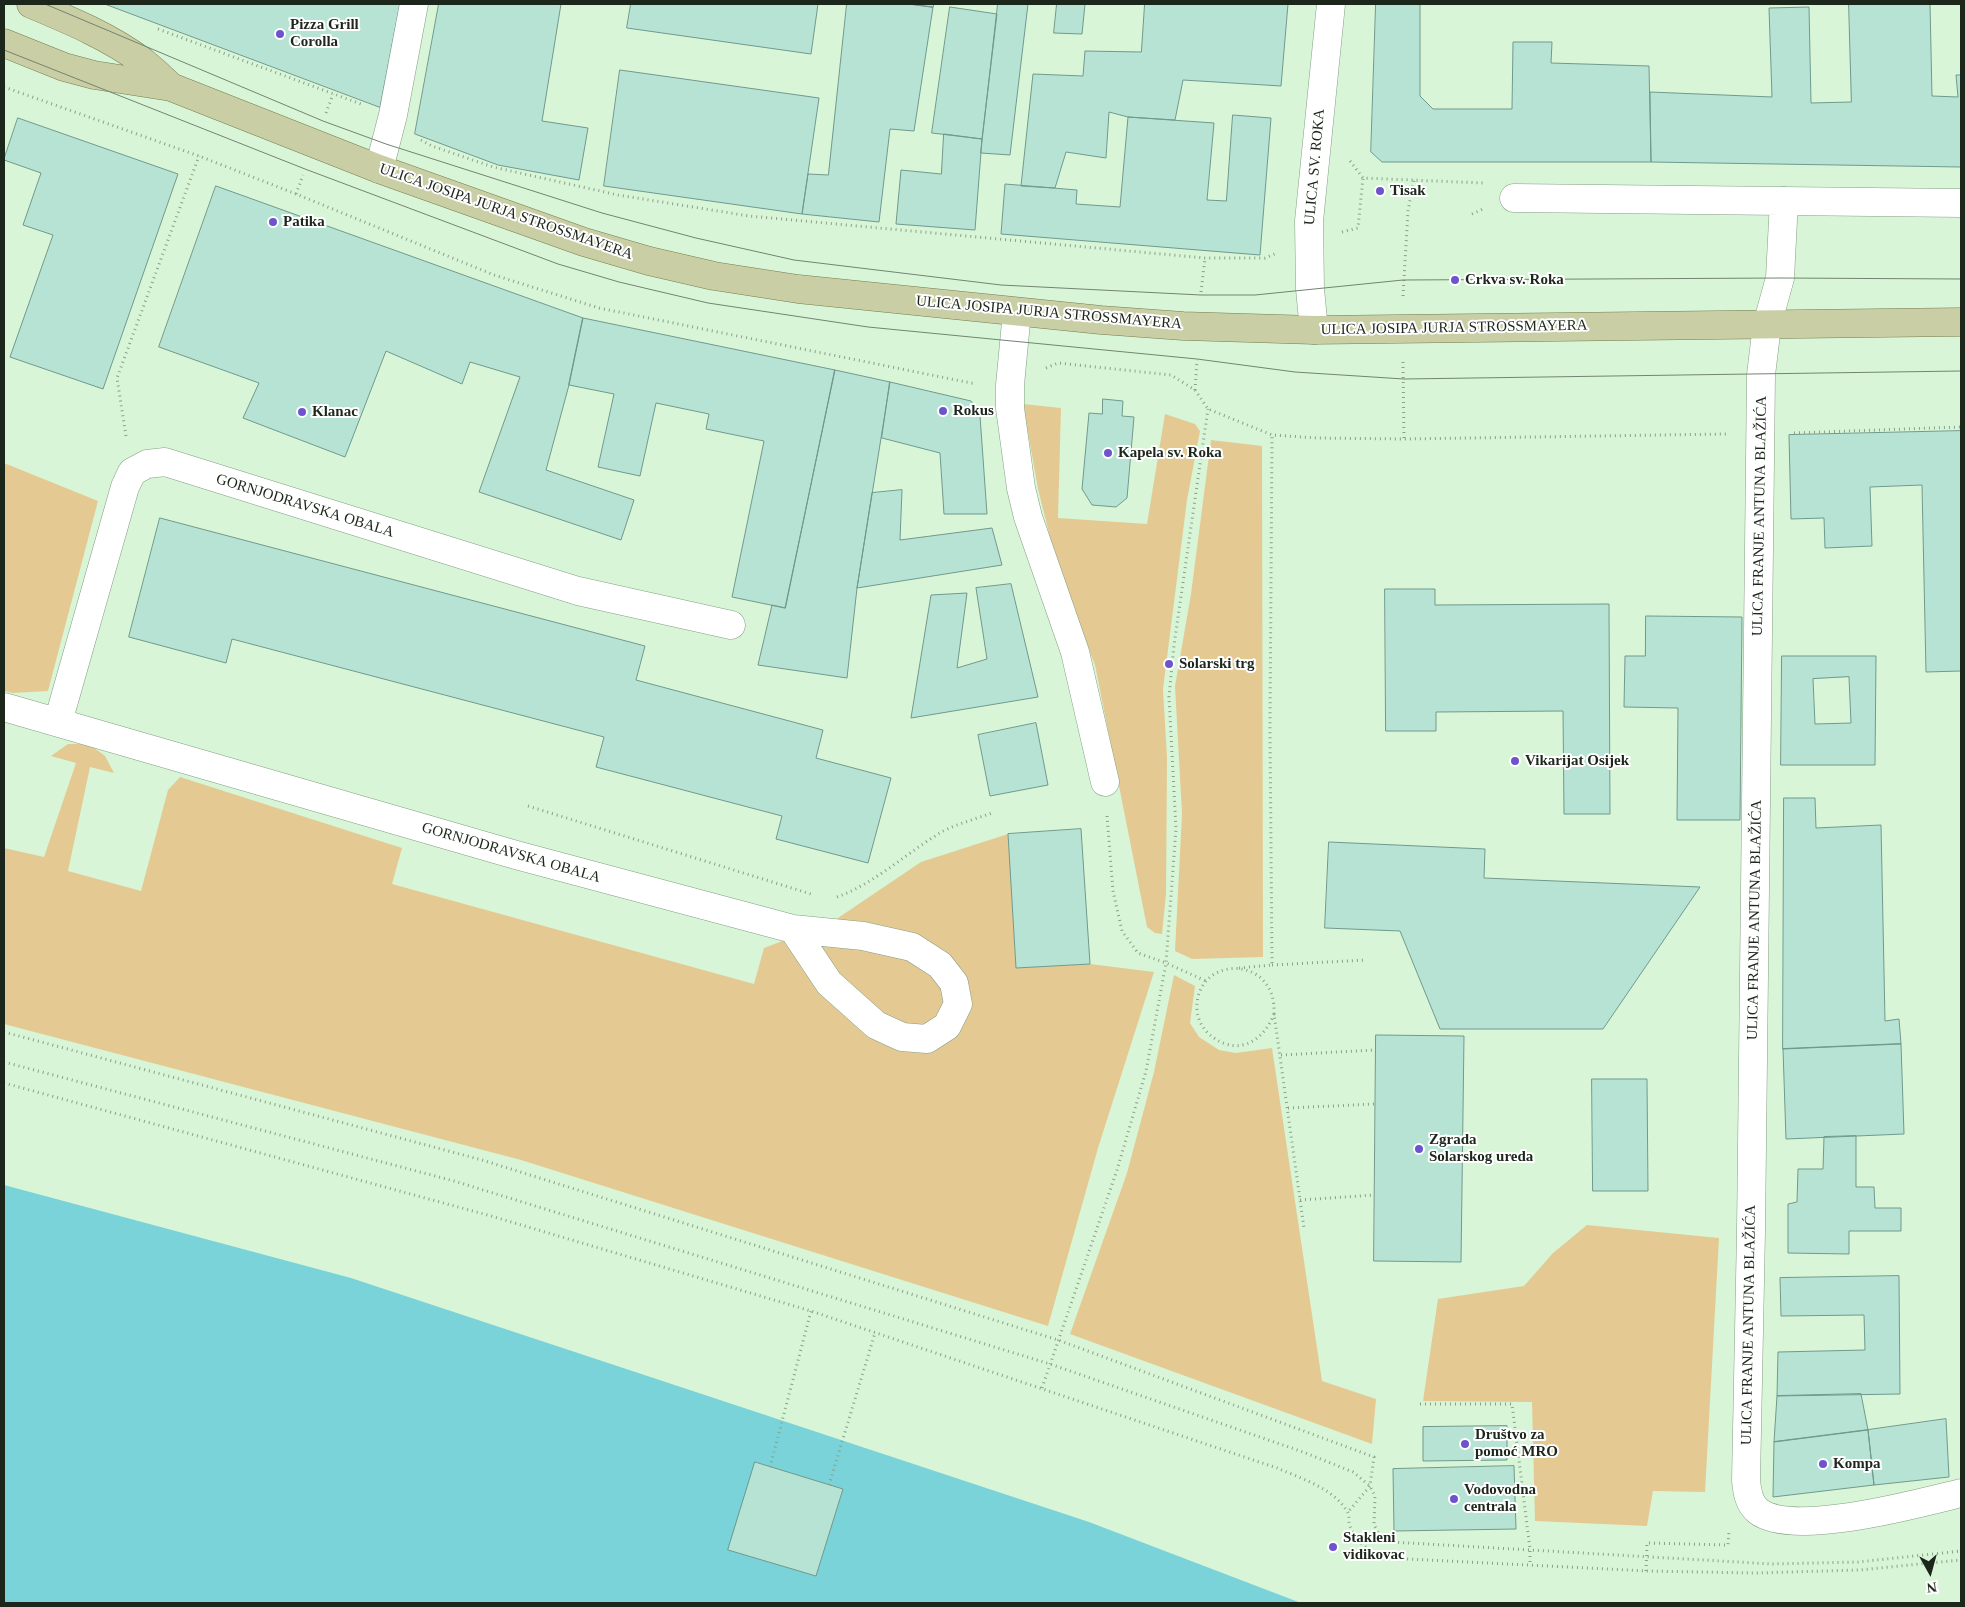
<!DOCTYPE html>
<html>
<head>
<meta charset="utf-8">
<style>
  body { margin:0 }
  #map { position:relative; width:1965px; height:1607px; overflow:hidden; background:#d8f5d7; font-family:"Times New Roman",serif }
  canvas { display:block }
  .frame { position:absolute; inset:0; border:5px solid #1c261b; pointer-events:none }
  .north { position:absolute; left:1905px; top:1547px; width:50px; height:50px; -webkit-text-stroke:4px #fff; paint-order:stroke; rotate:173deg; font-size:14px; font-weight:700; line-height:20px; text-align:center; color:#1c261b }
  .north::after { content:''; display:block; margin:auto; width:18px; height:22px; background:#1c261b; clip-path:polygon(50% 0,100% 100%,50% 72%,0 100%) }
</style>
</head>
<body>
<div id="map">
<canvas width="1965" height="1607"></canvas>
<div class="frame"></div>
<div class="north">N</div>
</div>
<script>
const ctx = document.querySelector('canvas').getContext('2d');
ctx.lineJoin = 'round';
function paint(path, color) { ctx.fillStyle = color; ctx.fill(path, 'evenodd'); }
function trace(path, color, width, dash) { ctx.strokeStyle = color; ctx.lineWidth = width; ctx.lineCap = dash ? 'butt' : 'round'; ctx.setLineDash(dash || []); ctx.stroke(path); }
function label(font, color, halo, rows, align = 'center') {
  ctx.font = font + ' "Times New Roman",serif'; ctx.lineWidth = 4; ctx.setLineDash([]); ctx.textBaseline = 'middle'; ctx.strokeStyle = halo; ctx.fillStyle = color; for (const [text, x, y, turn = 0] of rows) {
    ctx.save(); ctx.translate(x, y); ctx.rotate((+turn || 0) * Math.PI / 180); ctx.textAlign = isNaN(turn) ? turn : align; if (halo) ctx.strokeText(text, 0, 0); ctx.fillText(text, 0, 0); ctx.restore();
  }
}
paint(new Path2D(`
  M1023 404 1061 408 1058 518 1147 524 1165 414 1195 424 1200 431 1187 500 1163 689 1167 758 1166 894 1162 934 1155 933 1147 927 1095 665 1059 573 1038 489Z
  M1211 440 1262 446 1263 957 1192 959 1175 951 1182 814 1175 686 1191 594Z
  M4 463 98 501 48 691 13 693 4 691Z
  M68 744H89L105 756 114 773 90 767 68 871 141 891 168 790 180 777 402 848 392 884 754 984 764 948 832 922 921 862 1008 834 1016 968 1090 964 1154 972 1098 1148 1048 1326 521 1160 4 1024V848L44 857 76 763 51 756Z
  M1174 975 1195 986 1190 1023 1199 1037 1219 1050 1236 1053 1272 1048 1322 1381 1376 1399 1372 1444 1070 1334 1127 1173 1154 1072Z
  M1587 1225 1719 1238 1705 1492 1653 1491 1647 1526 1535 1521 1532 1402 1423 1401 1438 1299 1524 1286 1553 1253Z`), '#e4ca92');
paint(new Path2D(`
  M4 1185 351 1278 1089 1522 1301 1603H4Z`), '#7ad3d9');
const building = new Path2D(`
  M105 4H400L380 107Z
  M439 4H561L542 121 588 128 579 180 498 165 415 134Z
  M631 4H818L811 54 627 28Z
  M847 4H909L933 7 914 131 890 129 879 222 802 214 808 174 828 175Z
  M909 4H934L933 7Z
  M998 4H1028L1010 155 981 153Z
  M1057 4H1085L1082 34 1054 33Z
  M1145 4H1288L1281 86 1183 80 1175 120 1128 117 1109 112 1106 158 1066 152 1055 188 1021 186 1033 74 1083 76 1085 51 1141 52Z
  M1376 4H1420V96L1433 109H1512L1513 42H1552L1551 63 1649 66 1651 162H1382L1371 152Z
  M1849 4H1930L1932 96 1958 97 1956 75H1961V167L1651 162 1650 92 1772 97 1769 8 1809 7 1811 103 1851 102Z
  M950 7 997 14 982 139 932 133Z
  M620 70 819 98 802 214 604 186Z
  M1233 115 1271 118 1260 255 1001 234 1005 184 1077 190 1076 204 1120 207 1128 117 1214 123 1207 200 1226 201Z
  M18 118 178 174 103 389 10 357 53 235 23 225 41 173 4 160Z
  M944 134 982 139 975 230 896 224 901 170 941 174Z
  M216 186 583 318 569 385 546 470 634 500 621 540 479 492 520 377 470 362 462 384 386 351 345 457 243 418 259 383 159 347Z
  M583 318 835 370 785 608 732 597 764 441 706 429 709 414 656 403 640 476 598 467 614 394 569 385Z
  M835 370 890 382 857 588 847 678 758 665 772 605 785 608Z
  M890 382 971 401 980 416 987 514H944L940 453 882 438Z
  M1103 399 1123 401 1122 416 1134 417 1127 498 1116 507 1092 505 1082 489 1089 413 1102 414Z
  M1961 431V671L1926 672 1922 485 1870 487 1872 546 1825 548 1824 518 1791 519 1789 435Z
  M902 490 900 540 992 528 1002 565 857 588 872 493Z
  M160 518 645 646 636 680 823 730 816 758 891 778 868 863 776 839 782 816 596 767 604 737 232 639 226 663 129 637Z
  M1011 584 1038 697 911 718 931 595 967 593 957 668 987 659 976 588Z
  M1385 589H1435V605L1609 604 1610 814H1564L1563 711 1436 712V731H1386Z
  M1646 616 1742 617 1740 820H1677L1678 708 1624 707 1625 656H1645Z
  M1782 656H1876L1875 765H1781ZM1849 677 1851 723 1815 724 1813 679Z
  M1036 723 1048 785 990 796 978 735Z
  M1784 798H1815L1816 828 1881 825 1885 1021 1899 1019 1901 1044 1783 1049Z
  M1081 829 1090 964 1016 968 1008 834Z
  M1329 842 1485 849 1484 878 1700 887 1603 1029H1440L1400 931 1325 928Z
  M1376 1035 1464 1036 1461 1262 1374 1261Z
  M1901 1044 1904 1134 1786 1139 1783 1049Z
  M1592 1079H1647L1648 1191H1593Z
  M1856 1136V1187H1874L1875 1208H1901V1231H1849V1254L1788 1253V1204L1797 1202 1798 1169H1823L1824 1137Z
  M1899 1276 1900 1394 1777 1396 1778 1352 1865 1350 1864 1315 1781 1316 1780 1278Z
  M1861 1394 1868 1430 1774 1442 1777 1396Z
  M1946 1419 1949 1477 1874 1485 1868 1430Z
  M1507 1426V1460L1423 1461V1427Z
  M1868 1430 1874 1485 1773 1497 1774 1442Z
  M755 1462 843 1489 816 1576 728 1550Z
  M1514 1466 1516 1529 1394 1531 1393 1469Z`);
paint(building, '#b7e3d4');
trace(building, '#70998c', 1);
const minor = new Path2D(`
  M379 169 393 115 414 4
  M1514 198 1961 203
  M1784 201 1780 278 1767 325 1761 375 1751 1231 1746 1480C1747 1492 1749 1504 1758 1511 1793 1538 1920 1503 1961 1493
  M1017 312 1010 385V408L1021 488 1028 517 1075 652 1105 782
  M1314 330 1310 289 1309 221 1331 4
  M4 707 516 855 793 929 863 936 912 947 940 965 954 983 958 1004 947 1026 927 1039 902 1037 876 1025 829 983 793 929
  M58 722 125 487 132 472 147 464 165 462 578 591 731 625`);
const major = new Path2D(`
  M31 4C69 20 108 36 142 61 152 69 162 78 171 87
  M4 43 64 67 94 75 171 87 379 169 584 242 649 261 714 276 798 289 1101 320 1183 326 1314 330 1961 322`);
trace(minor, '#849f83', 29);
trace(major, '#757e4e', 29);
trace(new Path2D(`
  M158 29 361 104
  M4 87 199 156 296 194 494 275 599 308 976 384
  M326 113 333 94
  M421 140 432 146 493 167 618 195 749 216 1205 258H1265L1277 253
  M1350 161 1363 178 1483 183
  M296 194 303 175
  M1472 214 1483 209
  M1342 232 1358 228 1363 178
  M1201 292 1205 258
  M1403 296 1408 211 1414 180
  M1403 362 1404 439
  M1046 368 1058 363 1171 375 1195 390 1208 409 1272 435 1317 438 1404 439 1726 434
  M1195 390 1197 360
  M1794 433 1961 427
  M126 436 117 378 199 156
  M528 806 811 894
  M1107 816 1113 891 1122 931 1138 953 1166 963 1206 981
  M837 897C873 884 902 857 935 836 951 825 973 820 992 813
  M1272 965 1366 960
  M1239 968 1272 965 1270 728 1272 435
  M1274 1014C1264 1040 1240 1056 1214 1038 1205 1032 1198 1022 1197 1010 1194 955 1277 953 1274 1014L1304 1228
  M4 1032 482 1160 1058 1340 1374 1457 1370 1486 1348 1512
  M1281 1055 1376 1050
  M4 1062 454 1181 1050 1364 1303 1452 1353 1472 1370 1486 1375 1496 1374 1525 1381 1537 1392 1542 1772 1564 1858 1562 1961 1551
  M4 1083 491 1216 811 1311 1277 1468C1300 1478 1333 1488 1347 1511 1350 1515 1348 1521 1350 1526 1356 1543 1371 1552 1387 1558L1646 1571 1755 1573 1859 1570 1961 1560
  M1288 1108 1375 1104
  M1300 1200 1374 1195
  M1042 1388 1117 1170 1146 1071 1166 963 1176 829 1169 697 1174 645 1208 409
  M1420 1404H1512L1530 1549V1566
  M770 1467 811 1311
  M829 1485 875 1333
  M1646 1571 1647 1543 1728 1545 1729 1531`), '#8aa089', 3, [1, 4]);
trace(minor, '#fff', 28);
trace(major, '#c9cea5', 28);
trace(new Path2D(`
  M45 4 323 121 386 144 602 213 696 238 794 260 1001 285 1201 295H1255L1403 280 1780 278 1961 279
  M4 50 305 169 558 264 619 282 708 303 868 327 1197 359 1295 372 1404 379 1961 371`), '#728471', 1);
for (const [x, y, r, color] of [
  [280,34,5,"#6d53cd"],
  [1380,191,5,"#6d53cd"],
  [273,222,5,"#6d53cd"],
  [1455,280,5,"#6d53cd"],
  [943,411,5,"#6d53cd"],
  [302,412,5,"#6d53cd"],
  [1108,453,5,"#6d53cd"],
  [1169,664,5,"#6d53cd"],
  [1515,761,5,"#6d53cd"],
  [1419,1149,5,"#6d53cd"],
  [1465,1444,5,"#6d53cd"],
  [1823,1464,5,"#6d53cd"],
  [1454,1499,5,"#6d53cd"],
  [1333,1547,5,"#6d53cd"]
]) { const dot = new Path2D(); dot.arc(x, y, r, 0, 2 * Math.PI); ctx.fillStyle = color; ctx.fill(dot); trace(dot, '#fff', 2); }
label('bold 15px', '#1c261b', '#fff', [
  ["Pizza Grill",290,25],
  ["Corolla",290,42],
  ["Tisak",1390,191],
  ["Patika",283,222],
  ["Crkva sv. Roka",1465,280],
  ["Rokus",953,411],
  ["Klanac",312,412],
  ["Kapela sv. Roka",1118,453],
  ["Solarski trg",1179,664],
  ["Vikarijat Osijek",1525,761],
  ["Zgrada",1429,1140],
  ["Solarskog ureda",1429,1157],
  ["Društvo za",1475,1435],
  ["pomoć MRO",1475,1452],
  ["Kompa",1833,1464],
  ["Vodovodna",1464,1490],
  ["centrala",1464,1507],
  ["Stakleni",1343,1538],
  ["vidikovac",1343,1555]
], 'left');
label('15px', '#1c261b', '#fff', [
  ["ULICA SV. ROKA",1315,167,-85],
  ["ULICA JOSIPA JURJA STROSSMAYERA",506,212,19],
  ["ULICA JOSIPA JURJA STROSSMAYERA",1049,313,5],
  ["ULICA JOSIPA JURJA STROSSMAYERA",1454,328,-1],
  ["GORNJODRAVSKA OBALA",305,506,17],
  ["ULICA FRANJE ANTUNA BLAŽIĆA",1760,516,-89],
  ["GORNJODRAVSKA OBALA",511,853,16],
  ["ULICA FRANJE ANTUNA BLAŽIĆA",1755,920,-89],
  ["ULICA FRANJE ANTUNA BLAŽIĆA",1749,1325,-89]
]);
</script>
</body>
</html>
